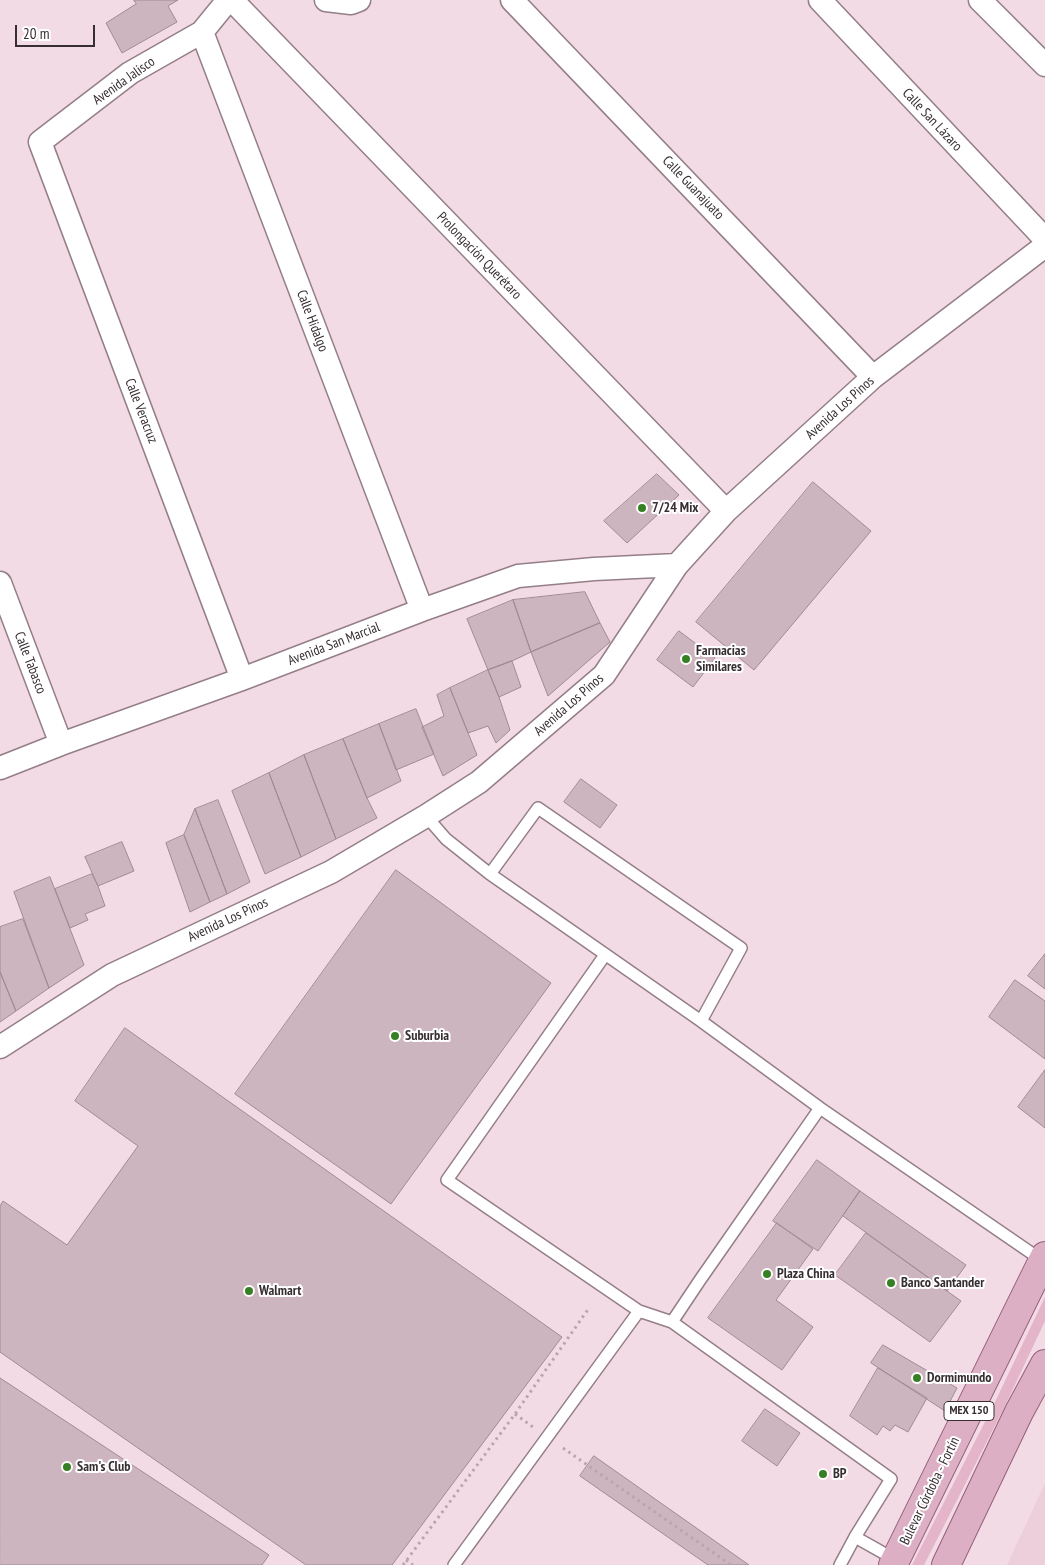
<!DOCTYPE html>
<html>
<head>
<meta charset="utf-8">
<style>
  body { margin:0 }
  #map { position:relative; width:1045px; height:1565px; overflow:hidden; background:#f3dbe5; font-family:"PT Sans Narrow",sans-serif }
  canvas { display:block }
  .scale { position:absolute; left:15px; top:25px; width:80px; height:22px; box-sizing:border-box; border:2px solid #372e32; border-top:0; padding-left:6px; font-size:15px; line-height:18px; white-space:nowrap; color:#372e32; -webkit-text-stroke:4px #fff; paint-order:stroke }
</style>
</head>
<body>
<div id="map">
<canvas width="1045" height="1565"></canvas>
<div class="scale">20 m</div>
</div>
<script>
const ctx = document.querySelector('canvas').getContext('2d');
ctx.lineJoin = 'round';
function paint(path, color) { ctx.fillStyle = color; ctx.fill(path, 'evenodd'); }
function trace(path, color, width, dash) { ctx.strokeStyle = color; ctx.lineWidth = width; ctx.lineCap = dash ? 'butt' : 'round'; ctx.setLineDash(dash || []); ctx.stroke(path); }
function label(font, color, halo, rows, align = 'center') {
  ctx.font = font + ' "PT Sans Narrow",sans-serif'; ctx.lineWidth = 4; ctx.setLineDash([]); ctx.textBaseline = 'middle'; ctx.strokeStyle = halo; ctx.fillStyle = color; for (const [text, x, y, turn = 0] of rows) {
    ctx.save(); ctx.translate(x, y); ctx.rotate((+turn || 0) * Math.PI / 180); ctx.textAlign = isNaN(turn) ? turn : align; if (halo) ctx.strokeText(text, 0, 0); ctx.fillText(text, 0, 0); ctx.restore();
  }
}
paint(new Path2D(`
  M1045 1483V1565H1007Z`), '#edcedb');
paint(new Path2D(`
  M1045 1297V1321L1004 1408 924 1565H912L994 1404Z`), '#e4b4c9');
const building = new Path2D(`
  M134 0H178L168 6 177 22 122 53 106 23 136 4Z
  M657 474 679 495 627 543 604 521Z
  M813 482 871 531 754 670 696 622Z
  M585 592 600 623 531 652 513 600Z
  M513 600 531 652 512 661 488 670 467 619Z
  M600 623 610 642 548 696 531 652Z
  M679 631 715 658 693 687 657 660Z
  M512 661 521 687 499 697 488 670Z
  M488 670 499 697 510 730 496 743 488 726 468 733 450 688Z
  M450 688 477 755 443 776 422 727 444 716 437 695Z
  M416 709 434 754 396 770 379 724Z
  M379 724 401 781 367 798 343 739Z
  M343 739 367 798 377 818 336 839 304 755Z
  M304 755 336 839 301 857 269 773Z
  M269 773 301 857 265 874 232 791Z
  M581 779 617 805 600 828 564 802Z
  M218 800 250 882 227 894 195 809Z
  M195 809 227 894 210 902 184 835Z
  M184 835 210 902 190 912 166 843Z
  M122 842 134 871 98 886 85 857Z
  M396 870 551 983 391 1204 235 1094Z
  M92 874 98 886 105 906 85 914 88 920 70 928 55 889Z
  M50 877 84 965 49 988 14 892Z
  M23 919 49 988 16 1011 0 972V927Z
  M1045 954V989L1028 976Z
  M0 972 16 1011 0 1022Z
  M1015 980 1045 1001V1059L989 1017Z
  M125 1028 562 1337 392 1565H306L0 1352V1206L3 1201 67 1245 138 1146 75 1101Z
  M1045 1070V1128L1018 1107Z
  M817 1160 860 1191 818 1251 773 1221Z
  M860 1191 966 1265 947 1291 843 1216Z
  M777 1223 813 1249 776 1300 813 1327 782 1370 708 1318Z
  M866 1233 961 1301 930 1342 835 1275Z
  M883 1345 957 1388 945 1411 871 1363Z
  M878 1368 927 1398 908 1432 895 1425 890 1431 883 1426 877 1435 850 1416Z
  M0 1378 269 1555 262 1565H0Z
  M765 1409 800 1433 777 1466 742 1441Z
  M594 1456 749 1565H708L580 1476Z`);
paint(building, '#cdb5bf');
trace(building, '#a08a93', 1);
const service = new Path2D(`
  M426 816 446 839 490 874 701 1021 820 1108 1043 1261
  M490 874 538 808 741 948 701 1021
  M605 955 447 1180 639 1311 672 1322 891 1479 855 1537 840 1565
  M672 1322 700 1280 820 1108
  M855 1537 896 1560
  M454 1565 639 1311`);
const minor = new Path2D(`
  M228 0 202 32 130 73 40 142 242 679
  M232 0 726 511
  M326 0 351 3 359 0
  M512 0 873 377
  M820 0 1045 239
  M980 0 1045 65
  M202 32 422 610
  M0 583 61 744
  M0 768 61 744 242 679 422 610 518 576 594 569 677 565
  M0 1047 112 975 331 872 426 816 479 782 604 675 677 565 726 511 873 377 1045 246`);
const primary = new Path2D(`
  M893 1565 1045 1256
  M946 1565 1019 1412 1045 1364`);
trace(service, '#947e88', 14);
trace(minor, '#947e88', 25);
trace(primary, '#945f79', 30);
trace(new Path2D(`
  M515 1414 533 1427
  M563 1448 731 1565
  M406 1560 413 1565
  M403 1565 515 1414 589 1308`), '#b8a5ad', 3, [2.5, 4]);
trace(service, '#fff', 11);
trace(minor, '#fff', 22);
trace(primary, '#ddafc5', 28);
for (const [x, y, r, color] of [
  [642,508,5,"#377f25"],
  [686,659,5,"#377f25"],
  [395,1036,5,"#377f25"],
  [767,1274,5,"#377f25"],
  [891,1283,5,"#377f25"],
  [249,1291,5,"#377f25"],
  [917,1378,5,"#377f25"],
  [67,1467,5,"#377f25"],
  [823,1474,5,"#377f25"]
]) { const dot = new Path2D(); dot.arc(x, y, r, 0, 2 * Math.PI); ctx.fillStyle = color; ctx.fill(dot); trace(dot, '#fff', 2); }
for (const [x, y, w] of [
  [969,1411,50]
]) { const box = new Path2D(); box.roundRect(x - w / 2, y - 9.5, w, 19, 4); ctx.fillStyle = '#fff'; ctx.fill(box); trace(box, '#372e32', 1); }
label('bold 12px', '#372e32', null, [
  ["MEX 150",969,1411]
]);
label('14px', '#372e32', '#fff', [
  ["Avenida Jalisco",124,81,-35],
  ["Calle San Lázaro",932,120,47],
  ["Calle Guanajuato",693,188,46],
  ["Prolongación Querétaro",479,256,46],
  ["Calle Hidalgo",312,321,69],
  ["Avenida Los Pinos",840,408,-42],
  ["Calle Veracruz",141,411,69],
  ["Avenida San Marcial",334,644,-21],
  ["Calle Tabasco",30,663,69],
  ["Avenida Los Pinos",569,705,-41],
  ["Avenida Los Pinos",228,920,-25],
  ["Bulevar Córdoba - Fortín",930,1491,-64]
]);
label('bold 14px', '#372e32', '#fff', [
  ["7/24 Mix",652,508],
  ["Farmacias",696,651],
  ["Similares",696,667],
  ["Suburbia",405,1036],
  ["Plaza China",777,1274],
  ["Banco Santander",901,1283],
  ["Walmart",259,1291],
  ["Dormimundo",927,1378],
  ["Sam's Club",77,1467],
  ["BP",833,1474]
], 'left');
</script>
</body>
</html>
